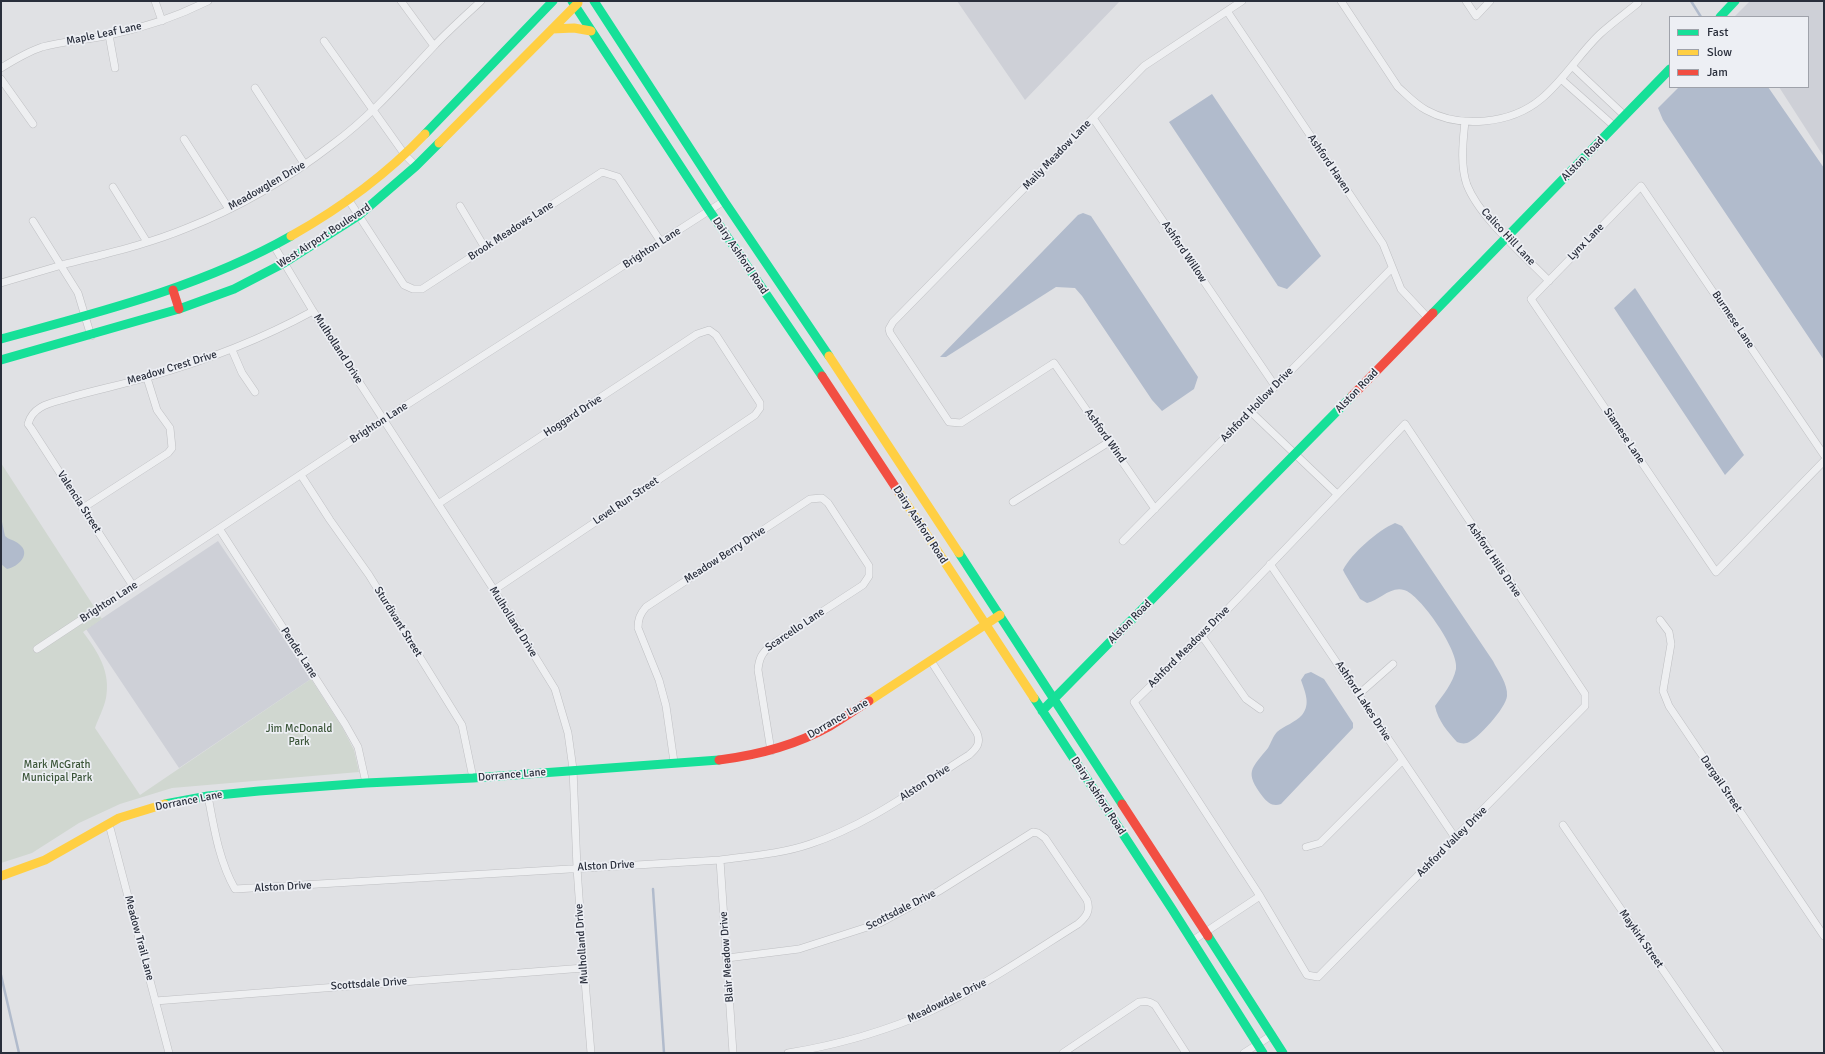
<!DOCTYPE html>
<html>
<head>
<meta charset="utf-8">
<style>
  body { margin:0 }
  #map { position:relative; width:1825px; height:1054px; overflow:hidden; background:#e0e1e4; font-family:Signika,sans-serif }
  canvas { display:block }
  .frame { position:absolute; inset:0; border:2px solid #292e3b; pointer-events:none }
  .legend { position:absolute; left:1669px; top:16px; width:140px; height:72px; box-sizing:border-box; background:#edeff4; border:1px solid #9fa2aa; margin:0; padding:5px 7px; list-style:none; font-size:12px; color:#292e3b }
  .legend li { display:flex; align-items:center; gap:8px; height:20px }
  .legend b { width:20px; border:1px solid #9fa2aa }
</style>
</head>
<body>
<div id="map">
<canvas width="1825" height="1054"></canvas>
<div class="frame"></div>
<ul class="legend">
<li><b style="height:5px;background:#16e098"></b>Fast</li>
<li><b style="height:5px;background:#ffcf43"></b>Slow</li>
<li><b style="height:5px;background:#f24e42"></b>Jam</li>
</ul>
</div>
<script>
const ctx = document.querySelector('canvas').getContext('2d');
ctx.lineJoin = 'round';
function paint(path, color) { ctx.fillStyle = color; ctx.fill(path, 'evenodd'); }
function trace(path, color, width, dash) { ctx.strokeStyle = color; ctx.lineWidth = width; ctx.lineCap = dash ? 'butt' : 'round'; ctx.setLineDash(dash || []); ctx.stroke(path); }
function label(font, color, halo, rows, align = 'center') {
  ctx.font = font + ' Signika,sans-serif'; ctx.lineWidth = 3.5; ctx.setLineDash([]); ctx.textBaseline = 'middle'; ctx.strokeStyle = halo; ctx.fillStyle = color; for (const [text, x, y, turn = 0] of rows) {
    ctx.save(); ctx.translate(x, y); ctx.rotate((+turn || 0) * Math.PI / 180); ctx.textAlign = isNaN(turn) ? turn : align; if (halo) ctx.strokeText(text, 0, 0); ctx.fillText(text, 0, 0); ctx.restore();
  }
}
paint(new Path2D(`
  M957 1H1120L1025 100Z
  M1750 1H1824V157L1779 87H1808V17H1734Z
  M218 541 311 679 179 768 86 629Z`), '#ced0d7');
paint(new Path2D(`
  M1 463 102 619 83 632C98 652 111 672 106 698 104 708 98 719 95 728L140 795 311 679 342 727 354 750 359 772 172 788 120 804 79 823 32 853 1 863Z`), '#d0d7d0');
paint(new Path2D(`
  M1679 87H1768L1824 168V360L1663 120 1658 108Z
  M1212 94 1321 256 1287 289 1278 286 1169 122Z
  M1083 213 1091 216 1198 377 1194 389 1162 411 1152 400 1082 296 1075 288 1056 287 946 357H940L1078 215Z
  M1635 288 1744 455 1725 475 1614 308Z
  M1 517 5 536C9 540 15 540 19 544 32 554 18 567 7 569L1 564Z
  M1395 523 1402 526 1493 661C1498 671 1508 684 1507 696 1506 708 1478 739 1467 743 1463 744 1460 743 1457 742 1448 732 1438 721 1435 706 1443 695 1453 683 1456 669 1460 652 1420 594 1404 590 1390 586 1379 601 1367 603L1360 599 1345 574 1343 570C1352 553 1377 531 1395 523Z
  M1311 672 1324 679 1353 723V728L1281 804C1273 807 1268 803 1263 797 1244 772 1251 769 1268 748 1271 743 1273 736 1277 732 1284 726 1296 722 1302 715 1311 704 1305 692 1301 680L1305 674Z`), '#b1bbcc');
trace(new Path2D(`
  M1691 1 1701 17
  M653 889 664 1053
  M1 975 19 1053`), '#b1bbcc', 2.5);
const street = new Path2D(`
  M155 1 162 21
  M401 1 434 46
  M1341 1 1398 87C1407 95 1415 104 1426 110 1460 129 1511 124 1541 99 1564 80 1579 54 1600 34 1612 23 1626 13 1638 3
  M1466 1 1476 16 1490 1
  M1227 11 1383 244 1401 289 1428 318
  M109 35 115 68
  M324 41 405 155 416 166
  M1572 66 1625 116
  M1 68C14 60 27 52 42 47 64 41 87 40 109 35 143 28 176 17 208 1
  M1 79 33 124
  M1561 79 1614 126
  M255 88 305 165
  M1093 118 1275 386
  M1465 121C1463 141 1460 165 1467 185 1480 218 1524 255 1549 281
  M184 139 229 209
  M113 187 147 242
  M348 199 404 285 413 289H422L602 172 618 177 661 242
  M460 206 485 248
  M33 221 78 293 91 336
  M274 246 313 311 494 590 555 689 568 733 573 769 577 868 584 968 591 1053
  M1 283C21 277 41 271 62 265 104 254 146 245 187 228 238 208 289 178 333 144 371 116 401 81 433 47 448 31 465 16 481 1
  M232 350 242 373 255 392
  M1251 412 1337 494
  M1405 424 1585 694V706L1318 977 1307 975 1260 896 1134 702 1202 636Z
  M1824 455 1641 186 1531 299 1716 572 1824 461
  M301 475 330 520 369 575 462 725 473 778
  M1013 502 1109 442
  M438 504 697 334 709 330 716 335 760 403V408L755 415 494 590
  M83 508 168 453 172 448 170 428 157 410 147 378
  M1155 509 1054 363 961 423 949 422 890 333 889 329 893 322 1144 66 1242 1
  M220 530 345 724 358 747 366 783
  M1123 541 1392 268
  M1270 564 1456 839
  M133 586 31 428 28 424C33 405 52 403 68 398 95 390 121 385 148 377 205 361 260 340 313 311
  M1660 620 1669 632 1671 644 1663 691 1669 706 1824 936
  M1202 636 1246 699 1260 709
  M37 649 383 420 724 201
  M1359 694 1393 664
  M674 762 666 706 659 680 638 628C638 619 640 614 646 607L810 499 822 498 828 503 869 566V576L863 585 771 645C762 653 759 658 758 670L771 751
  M208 796C214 828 219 861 235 889L720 860C749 856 781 854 810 844 868 825 918 787 969 755 977 748 981 743 977 733L931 661
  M109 824 169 1053
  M1563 825 1720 1053
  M1306 847 1320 843 1402 761
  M720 860 733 1053
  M1192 941 1260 896
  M727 958 799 949 880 923 939 891 1033 832 1038 833 1045 838 1087 900C1091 911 1086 917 1078 924 1030 954 982 987 931 1011 886 1031 837 1045 788 1053
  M155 1001 584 968
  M1063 1053 1139 1002C1146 1001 1149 1001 1155 1005L1186 1053
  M1244 1053 1272 1035`);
trace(street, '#bebfc2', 8);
trace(street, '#eeeff1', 7);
trace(new Path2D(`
  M572 1 709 210 822 376
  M594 1 724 201 829 356
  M1720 17 1735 1
  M425 134 553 1
  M1433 313 1670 69
  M1 339C100 312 201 287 291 236
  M1 360 179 309 234 289 284 263 358 216 416 166 439 143
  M959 553 1122 804
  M1034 698 1172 909 1263 1053
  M1042 711 1352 396
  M165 804 208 796 259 791 366 783 473 778 719 760
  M1208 936 1283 1053`), '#16e098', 9);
trace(new Path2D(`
  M552 29 574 28 591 31
  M439 143 578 3
  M291 236C339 209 387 174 425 134
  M829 356 959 553
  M898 491 1034 698
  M869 701 1000 615
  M1 876 45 860 119 818 165 804`), '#ffcf43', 9);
trace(new Path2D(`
  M173 290 179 309
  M822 376 898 491
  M1352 396 1433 313
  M719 760C759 755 796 745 830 726 844 718 856 709 869 701
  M1122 804 1208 936`), '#f24e42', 9);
label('11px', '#292e3b', '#edeff4', [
  ["Maple Leaf Lane",104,34,-12],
  ["Maily Meadow Lane",1057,155,-46],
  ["Alston Road",1583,159,-46],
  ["Ashford Haven",1329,164,56],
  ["Meadowglen Drive",267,186,-30],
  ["Brook Meadows Lane",511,231,-33],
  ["West Airport Boulevard",324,236,-33],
  ["Calico Hill Lane",1508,237,47],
  ["Lynx Lane",1586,242,-46],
  ["Brighton Lane",652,248,-33],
  ["Ashford Willow",1184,252,56],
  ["Dairy Ashford Road",740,256,56],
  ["Burmese Lane",1733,320,56],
  ["Mulholland Drive",338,349,57],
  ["Meadow Crest Drive",172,368,-17],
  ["Alston Road",1357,391,-46],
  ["Ashford Hollow Drive",1257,405,-46],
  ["Hoggard Drive",573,416,-33],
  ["Brighton Lane",379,423,-33],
  ["Ashford Wind",1105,436,55],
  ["Siamese Lane",1624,436,56],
  ["Level Run Street",626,501,-34],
  ["Valencia Street",79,502,57],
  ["Dairy Ashford Road",920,525,57],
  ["Meadow Berry Drive",725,555,-33],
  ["Ashford Hills Drive",1494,560,56],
  ["Brighton Lane",109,602,-33],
  ["Sturdivant Street",398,622,58],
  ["Mulholland Drive",513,622,58],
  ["Alston Road",1130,622,-45],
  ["Scarcello Lane",795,630,-34],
  ["Ashford Meadows Drive",1189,647,-45],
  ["Pender Lane",299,653,57],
  ["Ashford Lakes Drive",1363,701,57],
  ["Dorrance Lane",838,719,-30],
  ["Dorrance Lane",512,775,-5],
  ["Alston Drive",925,783,-33],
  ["Dargail Street",1721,784,56],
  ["Dairy Ashford Road",1098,796,57],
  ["Dorrance Lane",189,801,-11],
  ["Ashford Valley Drive",1452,842,-45],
  ["Alston Drive",606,866,-3],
  ["Alston Drive",283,887,-3],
  ["Scottsdale Drive",901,910,-27],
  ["Meadow Trail Lane",139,938,75],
  ["Maykirk Street",1641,939,55],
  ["Mulholland Drive",582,944,-94],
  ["Blair Meadow Drive",727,957,-94],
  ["Scottsdale Drive",369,984,-4],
  ["Meadowdale Drive",947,1001,-26]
]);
label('11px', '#3b5538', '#edeff4', [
  ["Jim McDonald",299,729],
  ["Park",299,742],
  ["Mark McGrath",57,765],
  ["Municipal Park",57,778]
]);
</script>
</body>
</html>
